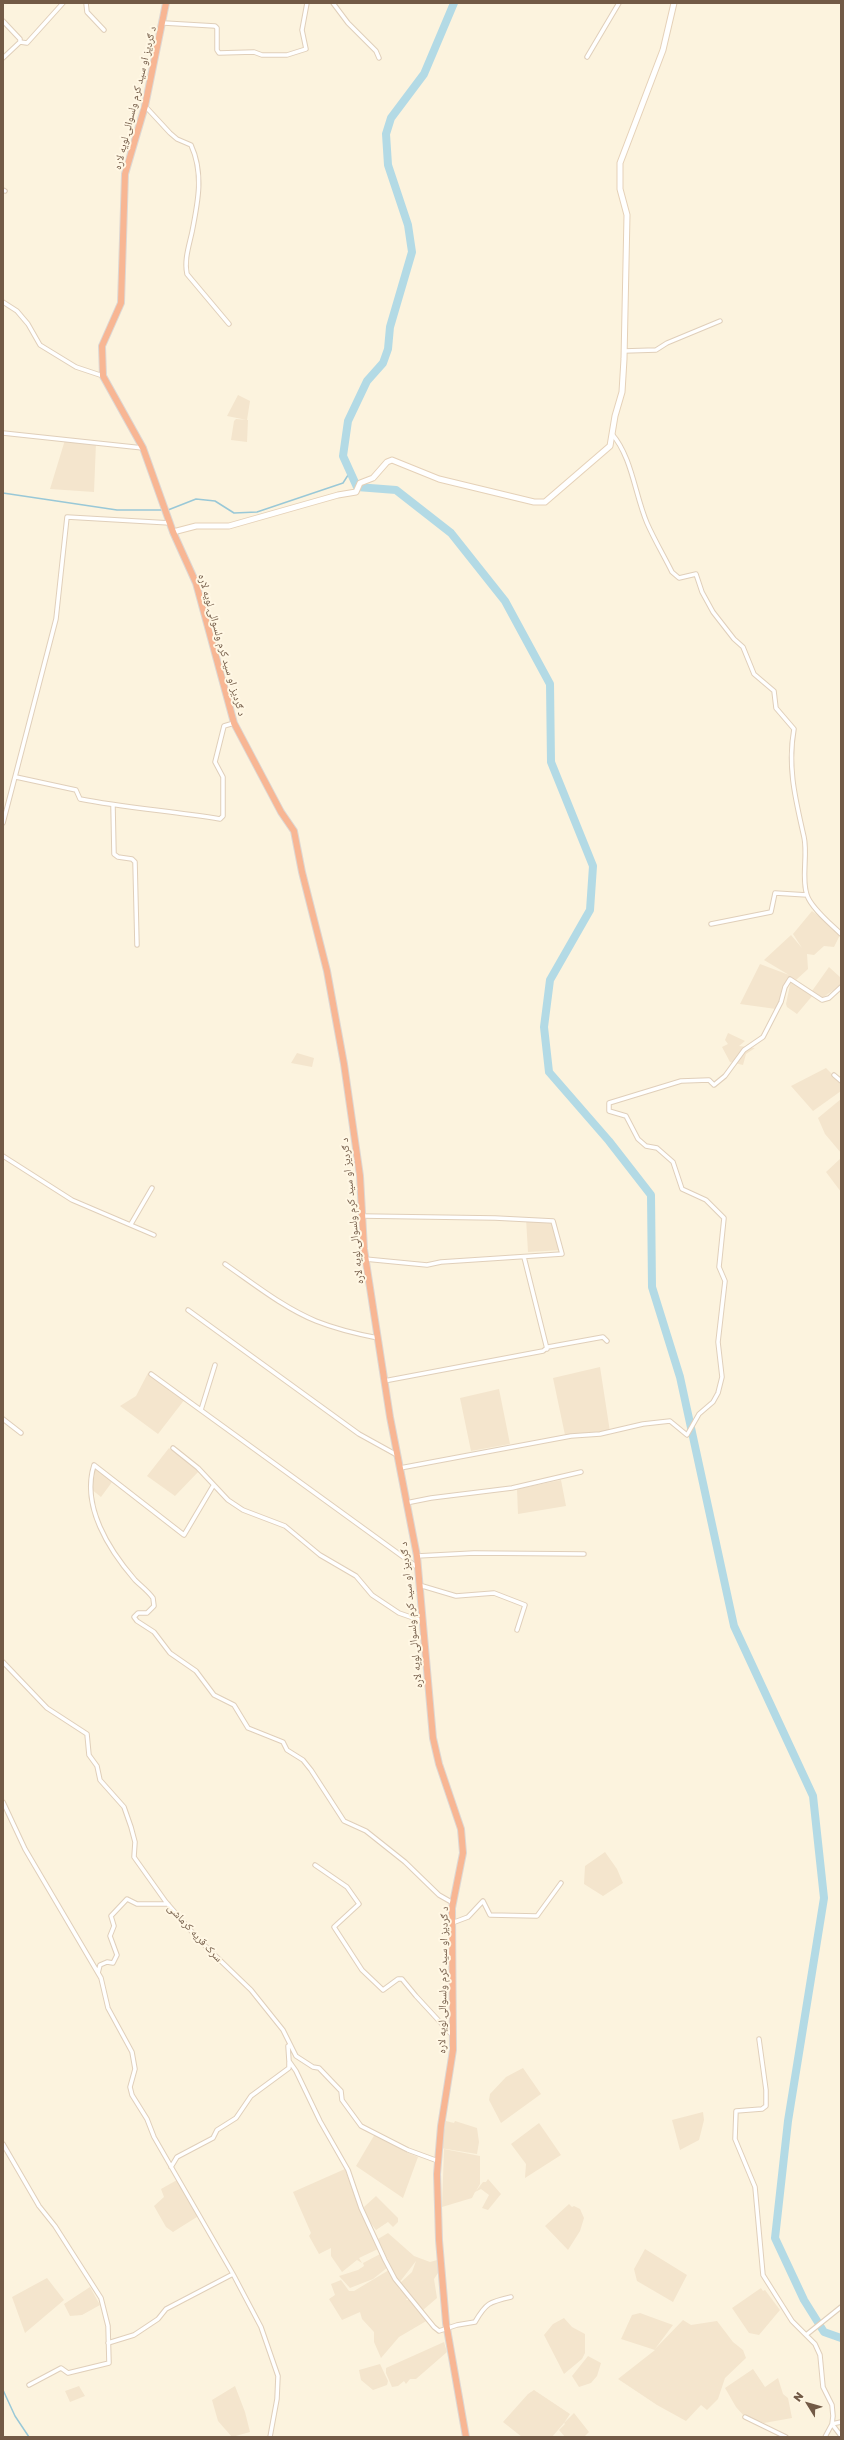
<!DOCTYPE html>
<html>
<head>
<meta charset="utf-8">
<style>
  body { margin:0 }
  #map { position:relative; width:844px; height:2440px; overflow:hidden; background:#fcf3de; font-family:"Golos Text",sans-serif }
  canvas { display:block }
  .frame { position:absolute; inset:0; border:4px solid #725a46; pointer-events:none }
  .north { position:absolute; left:788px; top:2384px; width:40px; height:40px; -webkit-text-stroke:3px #fff7e4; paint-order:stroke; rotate:307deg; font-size:11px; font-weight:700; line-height:16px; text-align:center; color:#725a46 }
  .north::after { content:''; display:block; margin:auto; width:14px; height:18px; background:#725a46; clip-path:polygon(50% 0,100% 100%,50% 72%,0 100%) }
</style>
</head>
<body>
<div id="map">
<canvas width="844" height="2440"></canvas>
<div class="frame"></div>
<div class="north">N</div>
</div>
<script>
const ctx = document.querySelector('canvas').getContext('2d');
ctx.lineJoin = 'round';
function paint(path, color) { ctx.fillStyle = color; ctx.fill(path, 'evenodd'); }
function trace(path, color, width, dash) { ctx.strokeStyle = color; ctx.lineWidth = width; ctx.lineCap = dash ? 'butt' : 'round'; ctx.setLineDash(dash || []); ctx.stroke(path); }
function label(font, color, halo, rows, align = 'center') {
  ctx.font = font + ' "Golos Text","Noto Naskh Arabic",sans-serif'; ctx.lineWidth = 4; ctx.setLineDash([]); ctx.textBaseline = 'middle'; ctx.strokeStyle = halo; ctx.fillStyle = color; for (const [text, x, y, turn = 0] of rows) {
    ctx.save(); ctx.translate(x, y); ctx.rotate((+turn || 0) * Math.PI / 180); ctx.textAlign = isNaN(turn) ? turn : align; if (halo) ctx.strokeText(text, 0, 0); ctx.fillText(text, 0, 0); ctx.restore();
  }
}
paint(new Path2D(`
  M238 395 250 401 247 420 227 416Z
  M236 419 248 420 247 442 231 440 234 421Z
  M65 440 96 443 94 492 50 489Z
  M812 911 841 933 834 947 824 946 814 955 807 954 808 969 796 980 789 977 776 1009 740 1004 760 964 789 975 764 960 791 935 802 948 793 934Z
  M829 967 841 978V985L822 998 812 991Z
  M791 980 813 995 797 1014 787 1007 786 1004Z
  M728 1033 745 1041 739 1046 755 1048 746 1054 743 1065 730 1062 722 1047 728 1044 725 1040Z
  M297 1053 314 1058 312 1067 291 1063Z
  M826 1068 841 1083V1091L813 1111 791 1086Z
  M841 1099V1153L825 1134 818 1118Z
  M841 1158V1192L826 1172Z
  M526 1218 556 1221 562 1250 528 1252Z
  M600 1367 610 1432 584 1435 581 1433 565 1435 553 1378Z
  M148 1373 185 1399 158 1434 120 1406 136 1396Z
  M499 1389 510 1444 471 1451 460 1398Z
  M169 1448 199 1471 175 1496 147 1476Z
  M95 1466 112 1482 101 1497 91 1489Z
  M561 1480 566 1506 518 1514 517 1489Z
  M605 1852 617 1869 623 1883 603 1896 584 1884 585 1866Z
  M523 2068 541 2094 501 2123 489 2100 490 2094 506 2077Z
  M703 2112 704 2120 699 2140 680 2150 672 2120Z
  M446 2121 454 2123 455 2121 477 2128 479 2142 477 2154 440 2148Z
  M539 2123 561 2155 525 2178 526 2164 511 2144Z
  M375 2134 391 2141 406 2152 418 2157 403 2198 356 2166Z
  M444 2149 480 2156V2184L476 2191 483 2182H486L488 2179 501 2194 488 2210 482 2208 489 2195 481 2189 475 2192 472 2198 442 2207Z
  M345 2169 361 2214 365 2216 364 2207 376 2196 398 2218V2222L393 2227 388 2222 376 2230 366 2217 378 2249 359 2258 362 2263 357 2260 342 2272 331 2256V2248L319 2254 309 2236 311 2233 293 2192Z
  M177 2180 200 2215 173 2232 166 2227 154 2206 164 2197 161 2189Z
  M569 2204 572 2207 574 2206 580 2209 584 2218 580 2231 568 2250 545 2226Z
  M388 2233 414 2256 430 2262 441 2259 440 2270 434 2279 437 2298 423 2310 411 2298 407 2290 403 2288 408 2297 406 2300 411 2299 428 2320 399 2337 381 2358 374 2342V2332L362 2319 360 2312 342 2320 329 2299 335 2295 331 2284 341 2280 349 2291H354L389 2270 400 2290 402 2288 399 2284 412 2272 416 2261 399 2283 378 2239Z
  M645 2249 687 2275 673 2302 637 2281 634 2269Z
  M384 2252 388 2267 373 2279 350 2288 339 2276 358 2270 364 2266 363 2263Z
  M47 2278 64 2300 25 2333 12 2297Z
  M90 2287 100 2305 82 2315 70 2316 64 2304Z
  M761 2288 763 2291 765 2290 780 2310 759 2335 749 2333 732 2308Z
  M640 2313 673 2325 655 2349 683 2320 691 2325 717 2321 733 2342 743 2350 746 2358 725 2378 718 2399 707 2410 701 2405 686 2421 657 2405 618 2379 655 2350 621 2339 632 2315Z
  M564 2318 572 2327 585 2334V2353L582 2359 564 2374 544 2335 553 2324Z
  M444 2342 447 2352 416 2379H410L406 2384 404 2381 398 2386 392 2387 386 2373V2368Z
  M588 2356 601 2363 597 2376 591 2383 579 2387 572 2376Z
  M380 2364 388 2381 387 2385 373 2390 361 2380 359 2370Z
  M753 2369 765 2387 778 2378 783 2394 788 2398 792 2418 764 2423 744 2416 736 2407 725 2388Z
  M79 2386 85 2396 70 2402 65 2391Z
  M235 2386 245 2412 250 2432 232 2437 218 2421 212 2400Z
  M534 2390 570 2414 564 2423 574 2413 589 2432 584 2437H565L559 2430 565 2424 564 2423 552 2437H522L503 2422 528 2394Z`), '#f4e5cd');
trace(new Path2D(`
  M3 493 117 510H164
  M168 510 196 499 215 501 234 513 257 512 343 483 350 472
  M3 2390 15 2416 29 2437`), '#99c8d7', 1.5);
trace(new Path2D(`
  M454 3 424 74 391 118 386 134 388 165 408 225 412 252 390 327 388 349 383 363 367 381 348 421 343 456 357 487 396 490 451 533 505 601 550 684 551 762 593 866 590 910 550 980 544 1027 549 1072 609 1141 651 1195 652 1287 680 1377 734 1626 813 1796 824 1898 788 2121 775 2238 804 2300 824 2332 841 2338`), '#b3dae5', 8);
const street = new Path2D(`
  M86 3 87 12 104 30
  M333 3 348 23 376 51 379 58
  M3 21 20 39V42
  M164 23 215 26 217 28V50L219 53 254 52 262 55H287L306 49 302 30 307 3
  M20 42 27 43 63 3
  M587 57 619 3
  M3 58 20 42
  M145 106 170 133 177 139 191 145C204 173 198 202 192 232 189 246 184 260 187 274L229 324
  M3 190 5 191
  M3 302 17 311 28 324 40 345 76 367 103 376
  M624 351 656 350 667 343 720 321
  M3 433 143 448
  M612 434C632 457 635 495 647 523 654 539 664 556 672 572L679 578 696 574 702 592 713 612 734 639 743 647 754 674 774 691 776 708 794 729C787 768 796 801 804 837 808 855 801 879 807 895 811 908 832 925 841 934
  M16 777 76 790 80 799C126 808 173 811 220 819L223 816V777L215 762 224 726 234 723
  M113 806 114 854 118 857 132 859 135 862 137 945
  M3 823 56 619 67 517 170 523
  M711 924 771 912 775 893 807 895
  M834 1075 841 1081
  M3 1156 72 1200 154 1235
  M362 1216 495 1218 553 1221 562 1254 441 1262 427 1265 365 1259
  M131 1224 152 1188
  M524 1257 547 1349
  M225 1264C254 1284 284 1308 316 1321 336 1329 357 1334 378 1338
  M188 1310 359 1434 397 1455
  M151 1374 417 1567
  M384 1381 543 1351 548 1347 603 1337 607 1341
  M201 1410 215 1365
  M3 1419 21 1433
  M173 1448 198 1468 228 1500 243 1510 285 1526 320 1555 356 1576 372 1595 399 1613 422 1621
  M400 1468 571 1436 600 1434 643 1424 670 1421 687 1435 699 1414 713 1402 718 1393 722 1377 718 1342 725 1281 719 1267 724 1218 706 1200 682 1189 673 1162 657 1148 646 1146 638 1139 626 1116 609 1111V1103L681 1081 709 1080 714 1085 725 1076 744 1050 763 1037 781 1002 785 987 790 979 822 1000 829 998 841 987
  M213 1486 184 1535 94 1465C81 1506 109 1550 135 1580 141 1586 148 1591 153 1598L154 1606 147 1613H138L134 1617 137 1621 154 1632 170 1653 196 1671 214 1695 234 1705 248 1728 283 1742 287 1750 303 1760 311 1770 344 1821 366 1831 405 1862 439 1895 453 1903
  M406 1503 431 1498 512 1488 581 1472
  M417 1556 474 1553 584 1554
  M419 1585 456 1596 494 1593 525 1605 517 1630
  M3 1662 47 1708 87 1734 89 1755 97 1766 100 1780 124 1807 131 1827 135 1842 134 1857 166 1902 199 1940 251 1990 283 2030 296 2056 313 2067 319 2068 341 2091 342 2100 361 2126 408 2150 438 2161
  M3 1802 25 1849 101 1978 108 2008 132 2052 135 2069 130 2087 132 2095 147 2119 154 2137 233 2274 261 2327 278 2376 277 2399 270 2437
  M315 1865 347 1887 359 1904 334 1927 362 1970 383 1990 398 1979H402L416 1996 452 2035
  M452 1923 468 1917 483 1901 490 1915 537 1916 561 1883
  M98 1973 100 1965 107 1962 113 1963 117 1955 110 1936 114 1926 111 1916 127 1899 137 1904H168
  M759 2039 766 2090V2106L762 2109 736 2111 735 2139 755 2187 763 2275 792 2321 815 2344 820 2355 823 2387 832 2405 833 2416 832 2424 825 2437
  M288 2046 289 2061 296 2071 320 2121 348 2170 361 2208 385 2260 395 2279 434 2327 439 2331 457 2325 475 2322C486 2303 489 2302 511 2297
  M3 2144 39 2206 55 2226 101 2298 108 2326 109 2363 68 2373 61 2368 29 2385
  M171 2167 177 2157 213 2138 217 2130 236 2118 251 2096 289 2068V2062
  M806 2335 841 2307
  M108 2343 134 2335 158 2319 166 2309 233 2274
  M745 2417 786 2437
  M841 2422 832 2424 841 2436`);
const secondary = new Path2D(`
  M173 532 196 526H229L338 495 356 492 360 483 373 478 387 462 392 460 439 479 534 502H545L610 446 615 416 622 392 624 359 627 215 620 189V163L663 50 674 3`);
const highway = new Path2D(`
  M166 3 145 106 125 174 121 303 102 346 103 376 143 448 173 532 196 583 234 723 281 812 294 831 302 872 327 971 344 1064 360 1176 364 1249 390 1417 417 1556 433 1738 439 1764 461 1829 463 1853 452 1908 453 2050 441 2126 437 2174 439 2240 446 2323 466 2437`);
trace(street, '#e0cfba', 5.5);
trace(secondary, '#e5d1b8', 7);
trace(highway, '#ddd7d3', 8);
trace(street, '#fff', 3.5);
trace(secondary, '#fff', 5);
trace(highway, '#f8b693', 6);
label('11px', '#725a46', '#fff7e4', [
  ["د ګردیز او سید کرم ولسوالۍ لویه لاره",135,98,-76],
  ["د ګردیز او سید کرم ولسوالۍ لویه لاره",222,645,74],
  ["د ګردیز او سید کرم ولسوالۍ لویه لاره",352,1211,-96],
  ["د ګردیز او سید کرم ولسوالۍ لویه لاره",411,1615,-96],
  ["سرک قریه کرماشی",195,1933,47],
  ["د ګردیز او سید کرم ولسوالۍ لویه لاره",443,1980,-89]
]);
</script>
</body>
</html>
